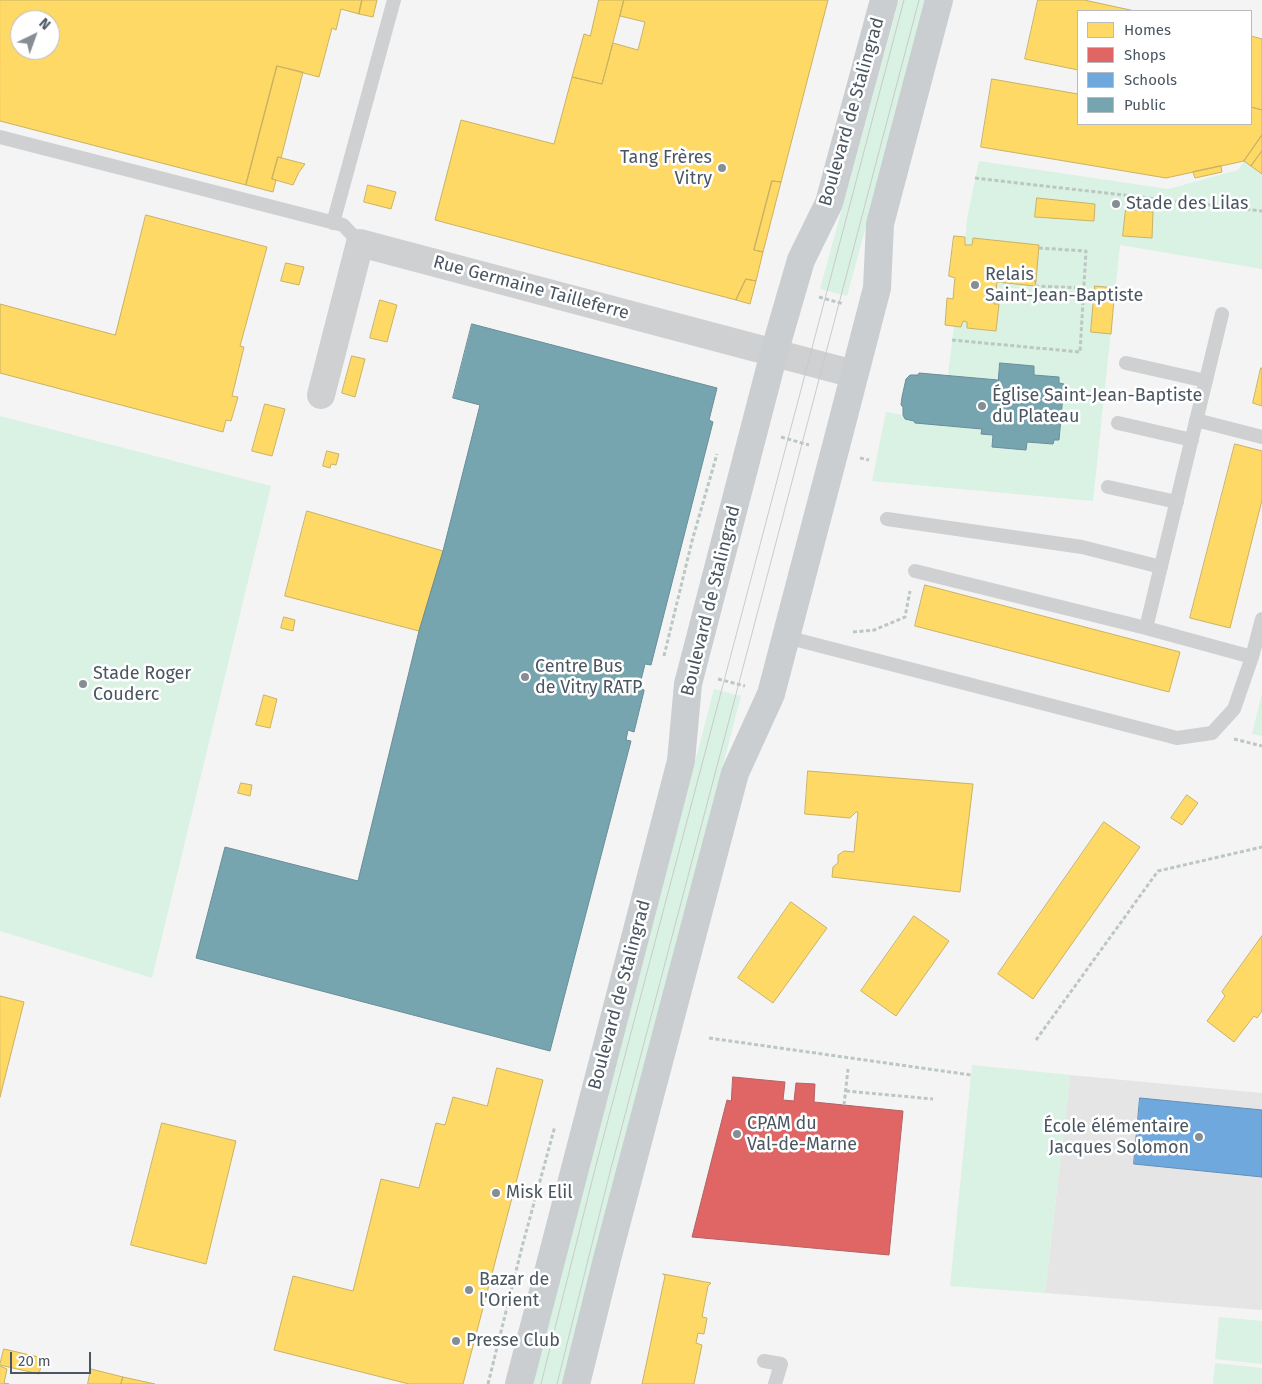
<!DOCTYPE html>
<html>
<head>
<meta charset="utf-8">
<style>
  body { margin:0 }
  #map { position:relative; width:1262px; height:1384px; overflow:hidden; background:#f4f4f4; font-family:"Fira Sans",sans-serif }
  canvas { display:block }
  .legend { position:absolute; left:1077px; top:10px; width:175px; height:115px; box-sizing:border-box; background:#fff; border:1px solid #b7bbc0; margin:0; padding:6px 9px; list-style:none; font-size:15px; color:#4a5661 }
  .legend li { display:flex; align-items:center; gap:10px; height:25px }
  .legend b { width:25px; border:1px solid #b7bbc0 }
  .north { position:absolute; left:10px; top:10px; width:50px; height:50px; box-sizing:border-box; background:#fff; border:1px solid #b7bbc0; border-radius:50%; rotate:42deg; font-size:14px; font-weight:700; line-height:20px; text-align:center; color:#4a5661 }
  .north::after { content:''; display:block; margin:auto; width:18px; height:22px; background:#868d94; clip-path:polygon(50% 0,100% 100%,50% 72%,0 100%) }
  .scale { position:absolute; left:10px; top:1352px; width:81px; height:22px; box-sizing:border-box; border:2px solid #4a5661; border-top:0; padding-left:6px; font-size:15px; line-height:18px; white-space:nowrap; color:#4a5661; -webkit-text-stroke:4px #fff; paint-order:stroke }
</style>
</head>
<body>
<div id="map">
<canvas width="1262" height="1384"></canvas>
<ul class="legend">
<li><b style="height:14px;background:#ffd966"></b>Homes</li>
<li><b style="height:14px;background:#e06666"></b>Shops</li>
<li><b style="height:14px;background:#6fa8dc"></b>Schools</li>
<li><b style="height:14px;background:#76a5af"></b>Public</li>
</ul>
<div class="north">N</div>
<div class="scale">20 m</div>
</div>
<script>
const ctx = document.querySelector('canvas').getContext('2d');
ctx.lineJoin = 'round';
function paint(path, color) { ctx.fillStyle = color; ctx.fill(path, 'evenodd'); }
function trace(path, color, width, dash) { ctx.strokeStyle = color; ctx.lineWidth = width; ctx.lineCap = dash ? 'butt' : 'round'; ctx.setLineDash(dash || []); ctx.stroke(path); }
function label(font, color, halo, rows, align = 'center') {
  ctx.font = font + ' "Fira Sans",sans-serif'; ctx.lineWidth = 5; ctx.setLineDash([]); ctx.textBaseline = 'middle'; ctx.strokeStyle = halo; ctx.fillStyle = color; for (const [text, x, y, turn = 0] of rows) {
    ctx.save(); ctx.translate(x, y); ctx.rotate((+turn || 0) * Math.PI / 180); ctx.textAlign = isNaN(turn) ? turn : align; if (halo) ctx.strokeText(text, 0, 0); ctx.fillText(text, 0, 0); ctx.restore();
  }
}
paint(new Path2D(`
  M1070 1075 1262 1093V1310L1045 1293Z`), '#e6e5e6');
paint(new Path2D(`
  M899 0H928L847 296 820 289Z
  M1262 137V269L1120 245 1093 501 872 481 886 412 903 415 905 419 982 429 981 434 993 435 992 447 1026 450 1027 442 1053 444 1054 440H1059L1064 384 1059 383V377L1034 375V366L1000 363 998 380 948 376 954 326 961 327 963 321 967 322V328L996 331 999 304H994L997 282 1035 285 1039 245 973 238 972 245H965L967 219 979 161 1168 189 1238 170Z
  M0 416 271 486 152 978 0 931Z
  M714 689 741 696 562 1384H533Z
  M1262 693V736L1252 734Z
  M972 1065 1070 1075 1045 1293 950 1286Z
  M1219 1317 1262 1321V1364L1215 1359Z
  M1215 1363 1262 1368V1384H1213Z`), '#d9f2e3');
const homes = new Path2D(`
  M0 0H362L359 14 341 9 336 30 332 28 319 77 277 66 246 185 0 121ZM20 20H50V50H20Z
  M362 0H377L373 17 359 14Z
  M599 0H624L602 84 572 77 584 34 590 36Z
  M624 0H828L781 182 772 181 754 250 763 252 756 281 746 279 736 300 435 220 461 120 554 144 572 77 602 84 613 43 638 50 645 22 620 16Z
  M1038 0H1084L1135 11H1078V70L1025 59Z
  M1251 36 1262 39V110L1251 107Z
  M277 66 303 72 281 158 278 157 272 179 276 180 273 192 246 185Z
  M992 79 1078 94V124H1251V107L1262 110V135L1244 161 1166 178 981 147Z
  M1262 135V151L1251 166 1244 161Z
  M1262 151V174L1251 166Z
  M278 157 305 164 299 172 293 185 272 179Z
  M1221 166 1222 172 1195 178 1193 172Z
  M772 181 781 182 763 252 754 250Z
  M368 185 396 192 391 209 364 202Z
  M1037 198 1095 204 1094 221 1035 217Z
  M1126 209 1153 212 1152 238 1123 236Z
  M146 215 267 247 240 346 244 347 232 396 238 397 231 421 226 420 223 432 0 373V304L115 335Z
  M954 236 965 237V245H972L973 238 1039 245 1036 281 996 278 997 282 994 304H999L996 331 967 328V322L963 321 961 327 945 325 947 298 953 299 954 287 955 278 949 276Z
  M286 263 304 267 299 285 281 281Z
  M996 278 1036 281 1035 286 997 282Z
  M746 279 756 281 750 304 736 300Z
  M1095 286 1115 288 1111 334 1091 332Z
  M380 300 397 305 387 342 370 338Z
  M352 356 365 359 355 397 342 393Z
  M1261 368H1262V406L1253 403Z
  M265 404 285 409 272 456 252 451Z
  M1235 444 1262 451V500L1230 628 1190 618Z
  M327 451 339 454 336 465 331 464 330 468 323 466Z
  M307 511 443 551 419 631 285 596Z
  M925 585 1180 652 1169 692 915 626Z
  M284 617 295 620 293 631 281 628Z
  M264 695 277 699 270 728 256 725Z
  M808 771 973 784 960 892 832 877 833 867 838 863V855L844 851 854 852 858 812H856L850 818 805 814Z
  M241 783 252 785 250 796 238 793Z
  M1187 795 1198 803 1182 825 1171 818Z
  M1104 822 1140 847 1033 999 998 974Z
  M791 902 827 928 773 1003 738 978Z
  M914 916 949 941 896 1016 861 991Z
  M1262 936V1011L1257 1018 1254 1016 1234 1042 1207 1021 1225 996 1222 992Z
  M0 996 24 1002 0 1097Z
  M497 1068 543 1080 463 1384H409L274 1350 293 1276 353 1291 381 1179 419 1188 436 1123 445 1125 453 1097 487 1106Z
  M162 1123 236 1141 206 1264 131 1245Z
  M663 1274 711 1283 708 1286 702 1317 707 1318 704 1334 698 1333 696 1343 702 1345 694 1384H642L665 1276Z
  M4 1349 43 1358 39 1374 0 1365Z
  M0 1366 7 1369 4 1383 9 1384H0Z
  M91 1369 123 1377 121 1384H88Z
  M123 1377 155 1384H121Z`);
paint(homes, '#ffd966');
trace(homes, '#c9b264', 1);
const shops = new Path2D(`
  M733 1077 785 1082 783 1100 794 1101 796 1083 815 1084 814 1102 903 1111 889 1255 692 1237 727 1100 731 1101Z`);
paint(shops, '#e06666');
trace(shops, '#b36164', 1);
const schools = new Path2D(`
  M1140 1098 1262 1110V1177L1134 1164Z`);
paint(schools, '#6fa8dc');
trace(schools, '#648fb7', 1);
const public = new Path2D(`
  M472 324 717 388 709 420 713 422 651 665 645 664 639 688 644 690V691L634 732 628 730 626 740 631 741 550 1051 196 958 225 847 358 881 419 631 443 551 480 405 453 398Z
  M1000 363 1034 366V375L1059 377V383L1064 384 1059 440H1054L1053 444 1027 442 1026 450 992 447 993 435 981 434 982 429 915 423 914 421 905 419 903 415V407L901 405 902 397 906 379 910 375H918L919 373 998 380Z`);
paint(public, '#76a5af');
trace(public, '#698d98', 1);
trace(new Path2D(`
  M975 178 1262 211
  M1035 286 1083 288
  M819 297 844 304
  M952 340 1080 352 1086 251 1039 248
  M781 437 809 445
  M860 458 869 460
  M853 632 874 630 905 617 910 591
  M664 656 692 541 717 454
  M718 679 745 686
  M1234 739 1262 746
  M709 1038 971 1075
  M1036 1040 1158 871 1262 847
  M846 1091 933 1099
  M844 1105 848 1069
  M488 1384 522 1247 555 1126`), '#bcc7c4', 3, [4, 2.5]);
trace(new Path2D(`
  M0 137 343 225 360 243
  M333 223 394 0
  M1126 363 1206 381
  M1196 420 1262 437
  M1118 423 1192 440
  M1108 487 1177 502
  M887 519 1082 547 1161 567
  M915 571 1146 628 1252 657 1262 619
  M1146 628 1222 314
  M786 637 1177 738 1212 733 1234 709 1252 657
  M764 1361 781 1364 775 1384`), '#ced0d2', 14);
trace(new Path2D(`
  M321 395 360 243 854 374`), '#ced0d2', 28);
trace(new Path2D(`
  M519 1384 681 761 688 684 774 353 801 260 829 203 884 0
  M576 1384 607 1259 735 773 771 694 835 450 877 288 880 224 939 0`), '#caced1', 28);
trace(new Path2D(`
  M541 1384 595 1169 904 0
  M557 1384 610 1172 919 0`), '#c9cacc', 1);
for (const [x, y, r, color] of [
  [722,168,5,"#868d94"],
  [1116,204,5,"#868d94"],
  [975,285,5,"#868d94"],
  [982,406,5,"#868d94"],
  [525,677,5,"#868d94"],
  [83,684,5,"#868d94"],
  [737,1134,5,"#868d94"],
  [1199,1137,5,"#868d94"],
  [496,1193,5,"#868d94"],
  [469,1290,5,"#868d94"],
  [456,1341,5,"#868d94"]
]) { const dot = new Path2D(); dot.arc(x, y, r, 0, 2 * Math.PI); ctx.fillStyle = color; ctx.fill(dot); trace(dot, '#fff', 2); }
label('18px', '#4a5661', '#fff', [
  ["Boulevard de Stalingrad",852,112,-74],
  ["Rue Germaine Tailleferre",531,288,15],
  ["Boulevard de Stalingrad",711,601,-76],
  ["Boulevard de Stalingrad",620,995,-75]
]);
label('18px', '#4a5661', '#fff', [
  ["Tang Frères",712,158,"right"],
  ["Vitry",712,179,"right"],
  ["Stade des Lilas",1126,204],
  ["Relais",985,275],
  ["Saint-Jean-Baptiste",985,296],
  ["Église Saint-Jean-Baptiste",992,396],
  ["du Plateau",992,417],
  ["Centre Bus",535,667],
  ["de Vitry RATP",535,688],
  ["Stade Roger",93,674],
  ["Couderc",93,695],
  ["CPAM du",747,1124],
  ["Val-de-Marne",747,1145],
  ["École élémentaire",1189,1127,"right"],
  ["Jacques Solomon",1189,1148,"right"],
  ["Misk Elil",506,1193],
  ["Bazar de",479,1280],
  ["l'Orient",479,1301],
  ["Presse Club",466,1341]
], 'left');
</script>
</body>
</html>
